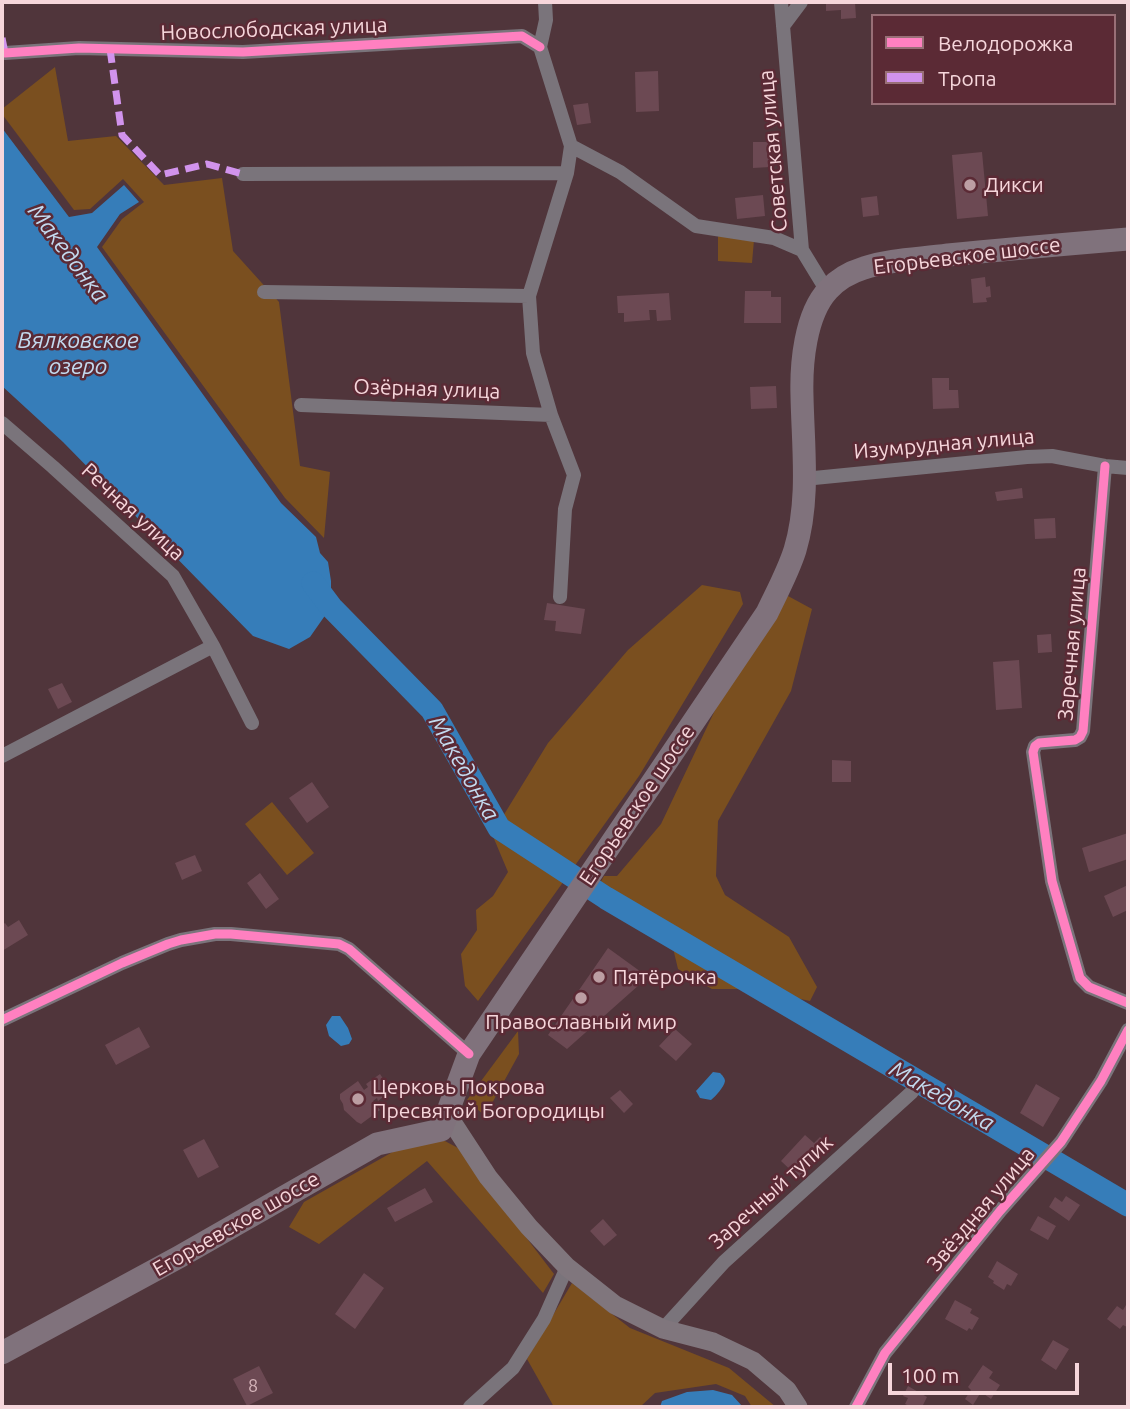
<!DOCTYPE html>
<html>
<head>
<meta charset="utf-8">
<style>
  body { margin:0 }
  #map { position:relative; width:1130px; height:1409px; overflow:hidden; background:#50353b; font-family:Ubuntu,sans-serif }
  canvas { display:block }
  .frame { position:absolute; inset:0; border:4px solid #f6d6db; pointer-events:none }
  .legend { position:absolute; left:871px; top:14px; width:245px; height:91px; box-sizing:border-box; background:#5b2a35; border:2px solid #996f77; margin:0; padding:9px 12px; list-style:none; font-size:21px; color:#f6d6db }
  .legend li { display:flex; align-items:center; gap:14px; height:35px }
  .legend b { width:35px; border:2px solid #996f77 }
  .scale { position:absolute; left:888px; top:1363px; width:191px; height:32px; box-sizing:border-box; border:4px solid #f6d6db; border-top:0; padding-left:9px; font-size:21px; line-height:24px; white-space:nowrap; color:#f6d6db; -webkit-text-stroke:5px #5b2a35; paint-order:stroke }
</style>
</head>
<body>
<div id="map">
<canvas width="1130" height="1409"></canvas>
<div class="frame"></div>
<ul class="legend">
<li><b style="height:9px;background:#ff80c0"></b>Велодорожка</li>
<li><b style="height:9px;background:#d193ec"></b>Тропа</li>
</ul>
<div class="scale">100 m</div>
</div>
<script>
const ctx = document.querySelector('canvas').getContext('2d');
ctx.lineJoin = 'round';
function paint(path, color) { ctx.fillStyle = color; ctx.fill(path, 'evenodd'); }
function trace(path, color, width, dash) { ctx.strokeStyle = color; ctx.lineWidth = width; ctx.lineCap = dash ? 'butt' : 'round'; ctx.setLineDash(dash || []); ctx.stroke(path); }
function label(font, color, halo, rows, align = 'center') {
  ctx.font = font + ' Ubuntu,sans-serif'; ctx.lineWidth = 5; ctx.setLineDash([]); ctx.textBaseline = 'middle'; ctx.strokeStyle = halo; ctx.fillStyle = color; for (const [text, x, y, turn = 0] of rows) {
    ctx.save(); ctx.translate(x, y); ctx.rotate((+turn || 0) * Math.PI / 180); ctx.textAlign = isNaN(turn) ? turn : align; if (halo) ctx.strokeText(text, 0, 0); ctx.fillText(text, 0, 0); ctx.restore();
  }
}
paint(new Path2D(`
  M55 67 68 141 116 136 164 185 222 178 233 251 279 302 300 466 330 472 324 538 285 498 102 247 122 219 144 202 123 179 90 209 74 210 2 114V109Z
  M718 236 754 240 752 263 718 261Z
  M702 585 740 592 743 604 639 776 478 1001 465 986 461 954 477 930 476 910 493 896 508 872 492 834 548 743 628 650Z
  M788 596 812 609 791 691 718 821 716 876 725 895 789 937 817 987 810 1001 753 989H712L678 969 667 923 599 885 604 876H617L661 824 717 706Z
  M272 802 314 853 287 875 245 824Z
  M518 1031 519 1054 485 1116 467 1100Z
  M428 1132 458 1148 554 1274 543 1293 427 1161 319 1244 289 1227 304 1202Z
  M572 1283 630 1328 729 1368 776 1407H752L745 1396 716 1384 655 1393 640 1407H554L527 1359Z`), '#7a4f1f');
paint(new Path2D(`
  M2 128 69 217 92 213 124 185 139 202 120 214 97 247 281 503 316 537 320 553 328 562 331 581V607L310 637 289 649 253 636 63 442 2 386Z
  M332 1016H340L348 1028 352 1039 349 1044 341 1046 329 1036 326 1025Z
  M713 1072 720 1073C722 1075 725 1078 725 1081 724 1087 716 1096 711 1100L700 1098 696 1091Z
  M713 1390 732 1395 743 1407H660L662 1401 687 1392Z`), '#367db9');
trace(new Path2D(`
  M313 583 331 607 432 710 499 828 606 898 1128 1205`), '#367db9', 23);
paint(new Path2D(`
  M826 2H855L856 18 841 19V10L826 11Z
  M658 71 659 111 636 112 635 72Z
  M588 103 591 123 577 125 573 105Z
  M753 142H770V167L753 168Z
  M982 152 988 216 957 219 952 155Z
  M763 195 765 216 737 219 735 198Z
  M877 196 879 215 863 217 861 198Z
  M985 277 986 287 990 286 991 297 986 298 987 302 973 303 971 279Z
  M745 291H771V297H781V323H744Z
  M669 293 671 320 657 321 656 310H649L650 320 624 322V313H618L617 296Z
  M932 378H949V390H958L959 408 933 409Z
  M776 386 777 408 751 409 750 387Z
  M1022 488 1023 498 997 501 995 492Z
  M1055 518 1056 538 1035 539 1034 519Z
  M547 603 585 609 581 634 555 631 556 621 544 620Z
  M1051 634 1052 652 1038 653 1037 635Z
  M1019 660 1022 708 996 710 993 662Z
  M62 683 72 702 58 709 48 689Z
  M832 760 851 761V782H832Z
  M312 782 329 807 307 823 289 798Z
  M1128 833V859L1089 872 1082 848Z
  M195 855 202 871 182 880 175 863Z
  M260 873 279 899 266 909 247 883Z
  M1128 885V910L1113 917 1104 896Z
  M19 920 28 935 2 951V925L5 923 8 927Z
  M608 948 648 977 567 1049 548 1035Z
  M139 1027 150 1047 116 1065 105 1045Z
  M675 1029 692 1044 676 1061 659 1046Z
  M380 1074 391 1091 378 1101 377 1098 373 1101 380 1110 361 1124 357 1122 344 1110 343 1104 340 1099V1094L358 1081 364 1090 368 1087 366 1084Z
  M1036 1084 1060 1098 1043 1127 1020 1113Z
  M620 1090 633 1104 624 1113 610 1098Z
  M805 1135 814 1143 820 1137 829 1146 799 1178 781 1161Z
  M204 1139 219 1167 198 1178 183 1150Z
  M425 1188 433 1202 395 1222 387 1208Z
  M1066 1196 1080 1205 1069 1221 1049 1207 1055 1197 1062 1202Z
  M1038 1216 1056 1226 1048 1240 1030 1230Z
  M603 1219 617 1235 604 1246 590 1231Z
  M997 1261 1018 1274 1011 1286 1007 1284 1004 1290 993 1283 994 1281 988 1277Z
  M364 1273 384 1288 355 1329 335 1314Z
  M955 1300 972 1309 970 1313 979 1318 972 1330 969 1328 967 1331 945 1319Z
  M1126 1305 1128 1306V1326L1127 1327 1123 1325 1120 1329 1107 1319 1117 1306 1123 1310Z
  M1053 1340 1069 1349 1056 1370 1041 1360Z
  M983 1365 993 1372 989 1378 1000 1385 991 1399 981 1392 973 1405 965 1399 971 1390 968 1387Z
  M259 1366 273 1393 247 1406 233 1379Z
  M908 1386 927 1397 922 1407H911L905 1404 908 1398 903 1396Z`), '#6c4953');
trace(new Path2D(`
  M781 2 802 250 827 291
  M783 26 801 2
  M540 47 571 146 620 172 696 226 774 238 802 250
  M540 47 546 20 545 2
  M5 53 79 48 243 52 522 36 540 47
  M243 174 567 173
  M264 292 529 296
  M301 405 551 415
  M2 423 53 467 173 576 213 646 252 723
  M1105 466 1083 731 1080 737 1075 740 1039 743 1035 746 1033 752 1052 881 1080 978 1089 987 1128 1003
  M804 479 1027 457 1052 456 1105 466 1128 468
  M560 597 565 509 574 475 551 415 533 353 529 296 567 173 571 146
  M2 756 213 646
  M2 1020 122 963 168 944 181 940 215 934H231L339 944 349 949 469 1054
  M663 1329 724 1262 912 1092
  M470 1407 513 1368 544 1319 567 1267
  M856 1407 885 1353 1000 1211 1061 1142 1101 1081 1128 1030`), '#7a747b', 14);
trace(new Path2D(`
  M441 1130 454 1125 488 1177 529 1227 567 1267 615 1305 663 1329 713 1342 753 1361 787 1390 798 1407`), '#80767d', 19);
trace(new Path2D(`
  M2 1353 179 1257 377 1144 441 1130 469 1054 767 613C777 592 788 572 795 550 810 500 803 447 802 396 801 364 805 315 828 290 837 280 851 272 864 268 891 259 921 259 948 255 1008 249 1068 244 1128 239`), '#80727c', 23);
trace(new Path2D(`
  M2 38 5 53H2
  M110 49 122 135 160 175 207 164 243 174`), '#d193ec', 7, [14, 7]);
trace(new Path2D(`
  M5 53 79 48 243 52 522 36 540 47
  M1105 466 1083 731 1080 737 1075 740 1039 743 1035 746 1033 752 1052 881 1080 978 1089 987 1128 1003
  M2 1020 122 963 168 944 181 940 215 934H231L339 944 349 949 469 1054
  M856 1407 885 1353 1000 1211 1061 1142 1101 1081 1128 1030`), '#ff80c0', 9);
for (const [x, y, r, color] of [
  [970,185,7,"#bc9ea3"],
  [599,977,7,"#bc9ea3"],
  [581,998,7,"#bc9ea3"],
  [358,1099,7,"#bc9ea3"]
]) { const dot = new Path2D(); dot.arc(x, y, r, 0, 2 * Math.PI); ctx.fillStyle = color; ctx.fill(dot); trace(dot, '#5b2a35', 2.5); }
label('18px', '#d4b3b9', null, [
  ["8",253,1386]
]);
label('21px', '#f6d6db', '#5b2a35', [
  ["Новослободская улица",274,29,-2],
  ["Советская улица",773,151,-95],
  ["Егорьевское шоссе",967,256,-7],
  ["Озёрная улица",427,389,2],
  ["Изумрудная улица",944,444,-5],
  ["Речная улица",133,512,43],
  ["Заречная улица",1072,644,-85],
  ["Егорьевское шоссе",637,805,-56],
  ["Заречный тупик",771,1192,-42],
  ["Звёздная улица",981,1209,-50],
  ["Егорьевское шоссе",236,1224,-30]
]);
label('21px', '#f6d6db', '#5b2a35', [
  ["Дикси",984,185],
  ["Пятёрочка",613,977],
  ["Православный мир",581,1022,"center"],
  ["Церковь Покрова",372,1087],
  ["Пресвятой Богородицы",372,1111]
], 'left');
label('italic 23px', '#c3daef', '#5b2a35', [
  ["Македонка",68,253,53],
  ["Вялковское",78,340],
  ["озеро",78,366],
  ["Македонка",464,768,60],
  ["Македонка",942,1096,30]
]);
</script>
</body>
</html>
